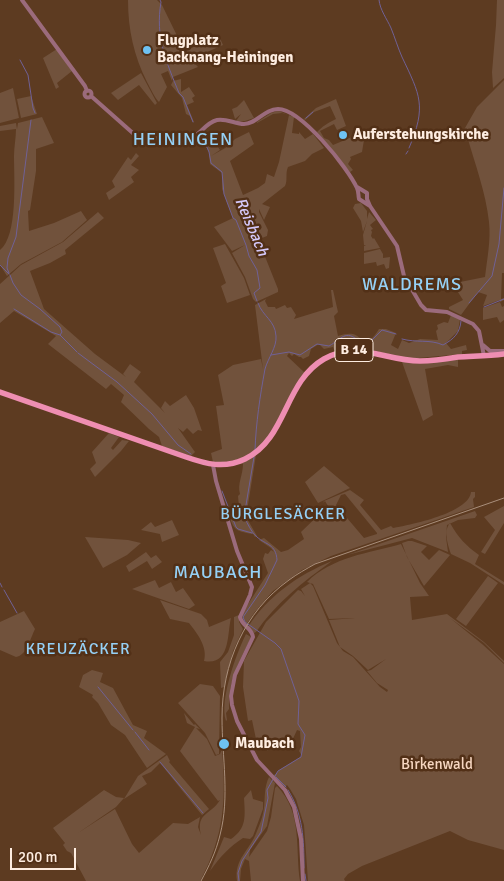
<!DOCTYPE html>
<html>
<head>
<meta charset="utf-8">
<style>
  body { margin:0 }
  #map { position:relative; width:504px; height:881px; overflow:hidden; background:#5d3b21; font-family:Signika,sans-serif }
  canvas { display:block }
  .scale { position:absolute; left:10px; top:848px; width:66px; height:22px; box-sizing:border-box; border:2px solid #feede1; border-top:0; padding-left:6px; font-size:15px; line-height:18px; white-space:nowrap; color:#feede1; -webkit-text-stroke:4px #523017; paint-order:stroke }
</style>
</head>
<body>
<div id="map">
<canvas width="504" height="881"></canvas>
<div class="scale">200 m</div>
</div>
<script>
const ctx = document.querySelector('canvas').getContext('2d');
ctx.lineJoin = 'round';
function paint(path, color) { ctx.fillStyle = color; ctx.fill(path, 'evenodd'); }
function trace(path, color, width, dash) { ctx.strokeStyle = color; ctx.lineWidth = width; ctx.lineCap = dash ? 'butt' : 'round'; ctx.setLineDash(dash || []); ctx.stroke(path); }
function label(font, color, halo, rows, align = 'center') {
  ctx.font = font + ' Signika,sans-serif'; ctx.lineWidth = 5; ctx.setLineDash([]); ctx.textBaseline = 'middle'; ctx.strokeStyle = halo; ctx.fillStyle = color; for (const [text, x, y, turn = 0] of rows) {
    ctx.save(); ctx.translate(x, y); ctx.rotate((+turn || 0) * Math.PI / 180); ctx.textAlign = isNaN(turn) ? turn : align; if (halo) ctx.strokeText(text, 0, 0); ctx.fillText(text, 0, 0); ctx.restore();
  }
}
paint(new Path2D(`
  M128 0H157L162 5 186 54 198 67 173 77 172 81 168 71 161 74 167 87 159 102C154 97 151 89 147 82 134 56 128 30 128 0Z
  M497 0H504V78L493 88 492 72 496 25Z
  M219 36 223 45 191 59 186 51 213 37 215 38Z
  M57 49 72 71 57 83 59 87 56 89 43 58Z
  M141 73 157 103 155 105 139 85 118 100 111 93Z
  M181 79V92L189 87 195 96 192 98 194 102 187 105 194 122H193L190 116 186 114 182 98 171 85 173 81Z
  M504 80V273H502L501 299 504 298V300L500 302 502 307 504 306V320L500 323 497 317 483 320V308L500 302V300L483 306 487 295 478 292 461 315 449 309V307L463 300 456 289 460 282 485 277C487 259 491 240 489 222 486 193 475 164 467 136L461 135 477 107Z
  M13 88 19 118 0 123V93Z
  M31 96 37 114 21 118 17 99Z
  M336 99 346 126 337 130 334 124 320 131 324 138 329 140 333 145 357 135 365 134 362 152 350 157 351 159 348 164 353 170 350 172 317 132C323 126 326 124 336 119L330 106 314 112 305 120 304 119 316 108Z
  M244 100 254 118 245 121H236L241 114 235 119 232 109 237 107Z
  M278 111 294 117 292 133 299 134V132L305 139 313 134 324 148 312 154 305 161 288 167C285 174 288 180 285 186L262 204 270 207 264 220 259 209V212L268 230 267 236 262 238 260 244 278 289V292L256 302 253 299 245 277 232 253 245 245 232 251 214 227 233 218 222 189V173L210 164 209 152 201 137 202 136 206 147 219 141 221 145 218 147 220 150 211 156 227 147 235 139 249 132 254 144 230 161 243 195 258 188 265 183 267 174 274 177 279 162 289 115 282 113 273 114 257 123V122L271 113Z
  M42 117 54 143 36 149V171L30 210 28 211 29 231 54 223 81 211 87 220 62 242 21 264 7 276 0 265V250C18 236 14 179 14 156 14 147 16 138 16 129L0 131V126L16 123 17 129 18 123Z
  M136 153 139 156 131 165 139 170 131 177 134 182 109 200 106 193 115 187 112 181 128 157 131 160Z
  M361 203 367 211V219L369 212 376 220 370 225 373 229 371 230 372 232 371 236 373 239 374 238 380 248 364 251V246L366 245H364L363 235 367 221 363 232 361 221 353 208 355 204Z
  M98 212 104 218 65 250 66 254 50 263 30 271 44 309 95 354 126 377 123 374 130 364 141 372 134 382 165 413 161 408 165 401 170 406 186 395 194 408 202 431 198 430 193 434 187 428 183 432 178 428 195 452 191 456 162 446 159 437 149 429 121 402 124 395 111 384 106 389 48 344 56 336 14 311 0 323V284L21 265 63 242Z
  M225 244 244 278 250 295 227 303 221 286 226 283 213 248Z
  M380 249 383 254V258L390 257 389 268 386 269 384 264 377 266 376 262 364 264V253Z
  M331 290H333L338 312 334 316 338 336C350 333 354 332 363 341 372 340 374 337 379 329H386L396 333 391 345 398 349 402 340 409 343 420 339 438 340 436 331 438 329 437 325 444 322 448 323 451 315 460 319 458 331 446 343 451 349 466 345 467 350 462 351V354L407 359 368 349H351L335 352 333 347 324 349 319 344 311 349 309 356 303 359 301 357H299L294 354 292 356 289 353 287 356 305 373C291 398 279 429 258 449 247 459 227 463 213 462L211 453 222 449 216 406 224 405 218 375 233 365 261 359 263 369 255 305 266 299 265 301 268 307H275L276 309 285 305 287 308 291 307 296 315 294 319 333 307Z
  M458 360V367L448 365 425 369 433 415 423 421 402 362Z
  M109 433 119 437 111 448 113 450 122 440 129 441 121 451 95 477 90 469 96 463 92 452Z
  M256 455 246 517 257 536 255 537 253 534C234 531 233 529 228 511L239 507 238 496 240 494C237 484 243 475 243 464H238Z
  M324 466 350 488 318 503 305 482Z
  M350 490 364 500 360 505 381 530 391 526 393 528C410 525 469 513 471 492H475V497L473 499 474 507 331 556 302 570 273 591 254 613 246 625 242 616 243 612 268 573 263 559 265 553 268 554 271 550 274 552 271 548 259 540 264 538 281 552 288 550 304 539 301 532 328 506 325 501 323 503 324 501ZM345 494 377 533V534L364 538 336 505 341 495Z
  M504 506V523L485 554 481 552 495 530 484 517Z
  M475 511 477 515 475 518 458 520 447 525 446 537 448 552 412 538 347 555Z
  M172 520 179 535 162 542 160 534 141 530 151 522 155 527Z
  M450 523C458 537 466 546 479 555L475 564 504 582V585L470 563 451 554C448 545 443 531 450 523Z
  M85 537 128 540 141 543 127 555 103 568Z
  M408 541H412L427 546 421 552 429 560 439 550 450 555 424 586 407 557 402 543Z
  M401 544 420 583 429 596 410 597 412 620 447 614 484 642 504 661V663L484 643 450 618 482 644 504 664V850L468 840 450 831 362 866 348 874 344 879 345 881H308L304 825 296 799 290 789 287 785 285 787 273 776 281 769 302 756 299 751 301 747 300 731 297 730 291 743 267 751 265 744 261 746 260 743 257 744 252 720 248 721 243 687 244 661 266 622 298 590 301 591 305 596 301 589 310 583 313 586 337 643 343 651 353 657 380 687 387 692 388 690 377 683 367 671 371 670 386 659 368 670 353 656 340 647 329 620 355 618 329 619 313 584 307 582C332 557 369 553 401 544Z
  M146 552 151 558 156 555 162 562 152 569 147 561 129 572 126 566Z
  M332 561C304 581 275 604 256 632L254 633 248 627C268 596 298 575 332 561Z
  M488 576 498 583 466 626 456 619Z
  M155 580 159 588 171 582 176 592 183 588 195 605 189 609 132 589Z
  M160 600 201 614 207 620 209 627 231 618C227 633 231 666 204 661 208 647 197 633 189 623L170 619Z
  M24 611 35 629C30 639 27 655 16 657L0 650V622Z
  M239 615V622L243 629 233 651 224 687 221 688 220 662 228 652 234 635V617Z
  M246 634 251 637C238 666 229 676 229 709L226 713 227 720 226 721C219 701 236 654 246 634Z
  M92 670 103 673 100 682 113 688 133 725 147 731 144 738 166 754 147 768 125 735 111 725 98 703 92 697 93 695 79 687 83 675Z
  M200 684 213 686 220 696 219 754 216 755 205 733 178 703Z
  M184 713 194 725 195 724 200 729 196 728 207 739 215 756 220 754 222 749C226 799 225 835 200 881H86L71 853 67 851 63 845 65 843 53 828 104 790 116 797 124 798 116 807 78 833 115 809 132 844 139 853 173 823 188 824 200 817 198 827 201 835C196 812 210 816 220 800L218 801 180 751 195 727 187 723Z
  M167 755 170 761 169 762 209 809 202 815 160 763 151 772 142 776 147 784 124 799 138 776Z
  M269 777 275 783 267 826 250 850 249 857 267 831 271 817 275 788 277 786C303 813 295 848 300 881H251L249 861 245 859 241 869 240 881H237C234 858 250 851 257 831 260 824 263 816 264 808 265 798 264 787 269 777Z
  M251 790 253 799 263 802V809L253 836 250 839 243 838C229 847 220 857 210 871L224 837 231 839C247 828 245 816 244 798Z`), '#71523c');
trace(new Path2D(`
  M160 0 161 2C155 37 166 61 179 93L183 97 193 122
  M379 0C380 10 387 19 391 28 395 38 398 48 402 57 420 95 427 106 409 148
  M20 60 28 75 33 108 35 113
  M306 118 313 112
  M202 136 209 152 211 163 222 172 224 194 233 218 236 220 246 245 249 256 257 270 260 288 254 293 257 301
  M406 154 408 151
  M0 265 9 274
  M9 273 7 268 8 258 16 237 31 120
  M10 275 13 283 21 295 40 309 60 327 62 332 60 335 77 352
  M469 303 492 276 499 244 504 188
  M484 307 504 299
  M14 309 51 332 60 335
  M402 339C416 343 430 339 443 345 454 339 460 333 461 321
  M371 341 382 330 396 334
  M78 353 117 382 152 414 178 445 191 454
  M271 355 289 352 300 355 317 344 329 346C342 339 345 329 359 341H370
  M255 450C256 423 260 396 265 369 268 358 277 347 276 336 275 320 263 317 258 303
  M222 491 236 527 238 529 252 533
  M0 583 2 587
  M4 590 17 613
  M98 687 133 730
  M135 732 149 750
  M160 762 203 813
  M276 777 286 787
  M288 790C303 814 304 840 304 868
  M305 874 306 881
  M239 881 238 873 242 861 261 832 268 798 267 790 272 781 278 771 301 757 305 735 298 724 299 701 281 649 275 643 245 622 243 617 265 585 277 560C276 544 266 545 257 537 251 532 248 524 244 517L254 457`), '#706196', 1);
trace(new Path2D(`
  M22 0 85 86 87 91
  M84.5 94a3.5 3.5 0 1 1 7 0a3.5 3.5 0 1 1-7 0Z
  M91 96 135 135 186 141C199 138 204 123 217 120 226 118 235 124 244 124 257 124 264 109 278 109 301 109 348 168 357 188 359 192 358 195 359 199L370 206
  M357 187 367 193V199L370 206 397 246 404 276 421 305 426 310 447 312 473 324 479 331 484 356
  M483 345 490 351H504
  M213 465 216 481 237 551 252 587 250 595 240 617C242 626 252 628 253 637L235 675 231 696 232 705 237 721 257 760 285 790 294 807 301 839 303 881`), '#9b6b7c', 4);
trace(new Path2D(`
  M0 392 186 457C206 464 224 469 245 459 287 439 284 382 324 359 358 340 385 361 420 361 433 361 446 359 458 357 474 356 489 356 504 354`), '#ee8eb2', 5.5);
trace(new Path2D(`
  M201 881C209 866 216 852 220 835 230 797 222 757 222 718 222 664 244 612 289 580 297 574 306 569 315 564L504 498`), '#a98f7c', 1);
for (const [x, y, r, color] of [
  [147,50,5,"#6ec2f3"],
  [343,135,5,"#6ec2f3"],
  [224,744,6,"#6ec2f3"]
]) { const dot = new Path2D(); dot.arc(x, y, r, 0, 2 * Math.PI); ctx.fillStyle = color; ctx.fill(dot); trace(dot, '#523017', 2); }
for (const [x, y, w] of [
  [354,350,38]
]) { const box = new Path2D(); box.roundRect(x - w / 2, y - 11.5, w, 23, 4); ctx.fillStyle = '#523017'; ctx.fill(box); trace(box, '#feede1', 1); }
label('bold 14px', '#feede1', null, [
  ["B 14",354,350]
]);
label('bold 15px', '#feede1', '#523017', [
  ["Flugplatz",157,41],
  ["Backnang-Heiningen",157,58],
  ["Auferstehungskirche",353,135],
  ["Maubach",235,744]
], 'left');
label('15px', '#f7d7c2', '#523017', [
  ["Birkenwald",437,765]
]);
label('italic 16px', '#d4c8f9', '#523017', [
  ["Reisbach",251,227,67]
]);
ctx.letterSpacing = '1px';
label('16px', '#95d0f5', '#523017', [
  ["BÜRGLESÄCKER",283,515],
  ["KREUZÄCKER",78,650]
]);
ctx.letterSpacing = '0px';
ctx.letterSpacing = '1px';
label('18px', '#95d0f5', '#523017', [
  ["HEININGEN",183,140],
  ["WALDREMS",412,285],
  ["MAUBACH",218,573]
]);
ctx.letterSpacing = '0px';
</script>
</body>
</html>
